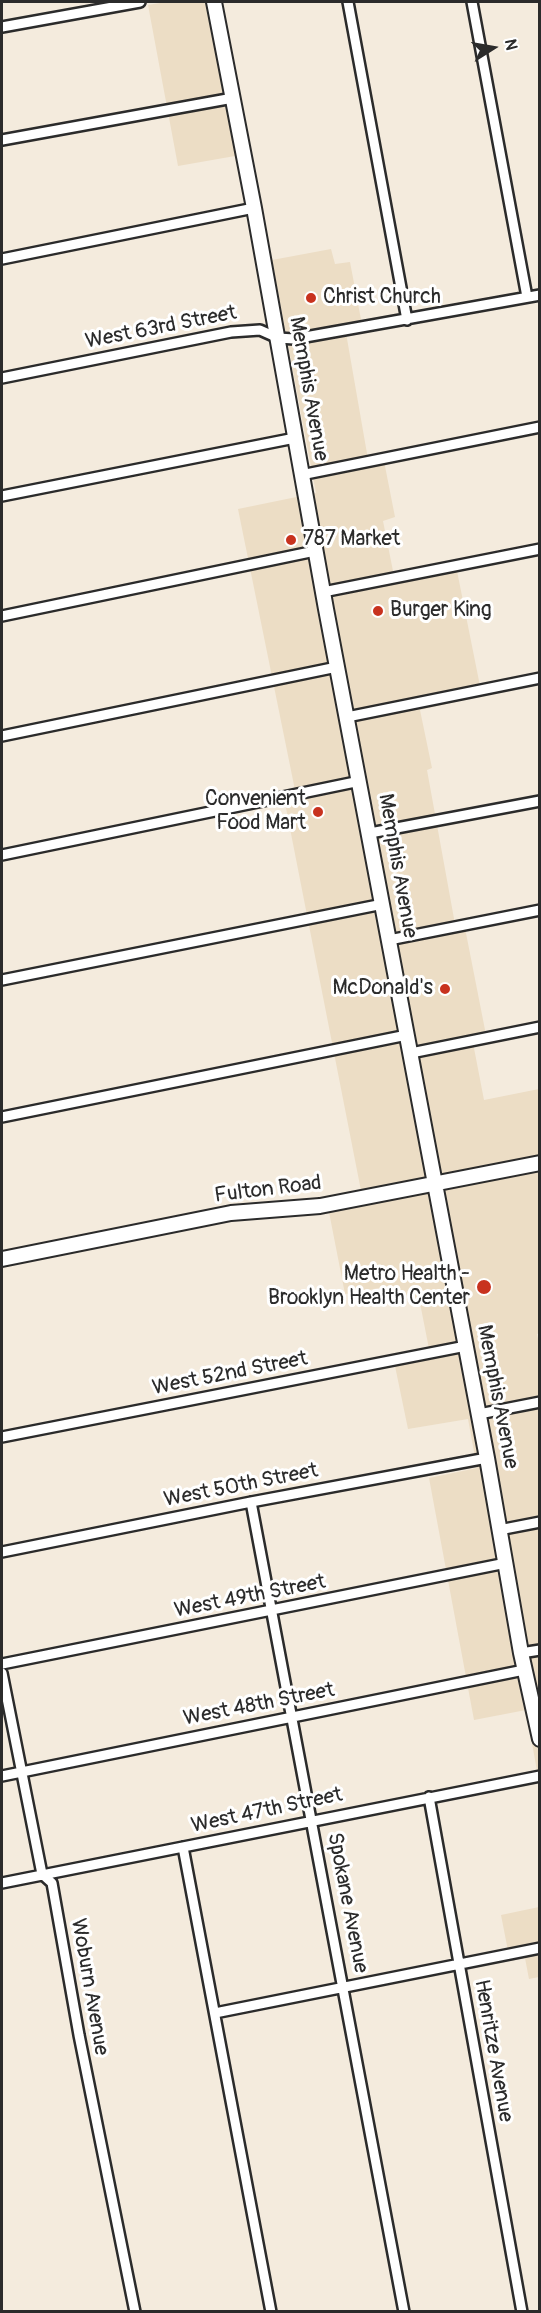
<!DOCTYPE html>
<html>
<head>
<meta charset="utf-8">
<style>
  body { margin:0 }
  #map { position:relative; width:541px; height:2313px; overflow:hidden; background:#f4ebdd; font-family:Pangolin,sans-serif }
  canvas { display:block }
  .frame { position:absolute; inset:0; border:3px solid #2b2b2b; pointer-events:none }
  .north { position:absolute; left:463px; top:18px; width:60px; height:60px; -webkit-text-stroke:4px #fff; paint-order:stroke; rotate:79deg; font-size:16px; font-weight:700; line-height:24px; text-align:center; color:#2b2b2b }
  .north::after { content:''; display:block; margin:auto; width:21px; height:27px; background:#2b2b2b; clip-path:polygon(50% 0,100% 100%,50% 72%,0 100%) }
</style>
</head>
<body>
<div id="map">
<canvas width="541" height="2313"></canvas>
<div class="frame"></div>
<div class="north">N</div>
</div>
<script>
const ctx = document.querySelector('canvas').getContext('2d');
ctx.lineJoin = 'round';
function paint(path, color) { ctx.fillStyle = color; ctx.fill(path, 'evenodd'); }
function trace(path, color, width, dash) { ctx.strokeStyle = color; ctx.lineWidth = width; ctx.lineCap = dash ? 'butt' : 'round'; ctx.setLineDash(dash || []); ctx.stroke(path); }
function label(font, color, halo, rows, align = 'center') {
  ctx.font = font + ' Pangolin,sans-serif'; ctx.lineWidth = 6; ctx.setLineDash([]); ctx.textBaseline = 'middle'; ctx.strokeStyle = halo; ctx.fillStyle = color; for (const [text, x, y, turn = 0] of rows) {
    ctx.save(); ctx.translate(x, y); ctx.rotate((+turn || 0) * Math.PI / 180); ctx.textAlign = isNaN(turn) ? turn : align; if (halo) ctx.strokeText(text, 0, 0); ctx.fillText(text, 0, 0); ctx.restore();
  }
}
paint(new Path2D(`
  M166 2H207L235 156 178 166 148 5Z
  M331 249 335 264 350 262 363 330 346 333 369 465 384 461 395 517 383 521 395 581 457 571 482 696 420 710 432 768 427 770 455 924 464 923 487 1040 473 1043 484 1100 539 1089 540 1333 537 1334 540 1348 539 1782 526 1710 474 1720 429 1478 477 1468 468 1419 408 1429 395 1366 431 1359 419 1298 395 1302 391 1286 345 1294 329 1212 364 1206 285 803 297 800 238 509 316 493 272 260Z
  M539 1907V1977L529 1979 525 1958 510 1961 501 1915Z`), '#ecddc5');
const street = new Path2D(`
  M348 2 407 320
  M472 2 527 297
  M2 27 140 2
  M2 140 233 98
  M2 259 254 208
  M2 378 231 332 260 330 278 338 294 339 540 295
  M301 475 540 427
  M2 496 295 438
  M323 592 540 549
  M2 616 315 551
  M347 717 540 678
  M2 736 337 667
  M370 833 540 801
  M2 855 360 781
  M389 940 540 910
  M2 980 383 904
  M411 1053 540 1027
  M2 1117 407 1035
  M479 1414 540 1402
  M2 1437 466 1346
  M251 1502 404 2312
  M499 1530 540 1522
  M2 1552 251 1502 487 1458
  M521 1653 540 1650
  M2 1664 506 1563
  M2 1673 42 1874 52 1883 79 2035 135 2312
  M2 1776 524 1670
  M429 1797 522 2312
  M183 1847 271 2312
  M2 1883 540 1776
  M215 2013 540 1948`);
const secondary = new Path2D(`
  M214 2 254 208 326 609 487 1458 521 1653 540 1739
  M2 1259 231 1213 320 1206 540 1163`);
trace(street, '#2b2b2b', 14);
trace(secondary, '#2b2b2b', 18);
trace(street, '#fff', 9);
trace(secondary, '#fff', 14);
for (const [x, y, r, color] of [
  [311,298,6,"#c8321e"],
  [291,540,6,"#c8321e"],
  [378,611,6,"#c8321e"],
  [318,812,6,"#c8321e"],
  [445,989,6,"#c8321e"],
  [484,1287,8,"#c8321e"]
]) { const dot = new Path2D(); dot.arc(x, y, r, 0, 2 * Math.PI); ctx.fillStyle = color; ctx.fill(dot); trace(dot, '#fff', 2); }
label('21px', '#2b2b2b', '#fff', [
  ["Christ Church",323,298],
  ["787 Market",303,540],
  ["Burger King",390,611],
  ["Convenient",306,800,"right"],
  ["Food Mart",306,824,"right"],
  ["McDonald's",433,989,"right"],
  ["Metro Health -",470,1275,"right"],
  ["Brooklyn Health Center",470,1299,"right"]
], 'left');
label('21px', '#2b2b2b', '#fff', [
  ["West 63rd Street",161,328,-11],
  ["Memphis Avenue",308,389,80],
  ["Memphis Avenue",397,866,80],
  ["Fulton Road",268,1190,-7],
  ["West 52nd Street",230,1374,-11],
  ["Memphis Avenue",497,1397,79],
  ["West 50th Street",241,1486,-11],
  ["West 49th Street",250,1597,-11],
  ["West 48th Street",259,1705,-11],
  ["West 47th Street",267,1811,-12],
  ["Spokane Avenue",347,1903,79],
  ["Woburn Avenue",89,1987,80],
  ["Henritze Avenue",493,2051,80]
]);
</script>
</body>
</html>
